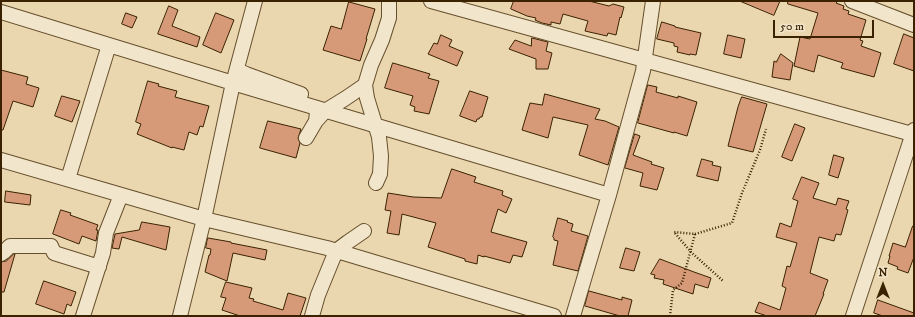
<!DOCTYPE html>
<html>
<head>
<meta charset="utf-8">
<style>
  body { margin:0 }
  #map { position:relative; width:915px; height:317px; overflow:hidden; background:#ead7af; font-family:"IM FELL DW Pica",serif }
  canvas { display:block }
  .frame { position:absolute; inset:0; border:2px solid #3a2201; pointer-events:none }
  .north { position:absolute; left:863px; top:265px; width:40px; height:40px; -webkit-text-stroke:3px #f1e5cb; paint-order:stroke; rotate:0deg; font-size:11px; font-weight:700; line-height:16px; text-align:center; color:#3a2201 }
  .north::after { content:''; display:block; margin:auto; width:14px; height:18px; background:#3a2201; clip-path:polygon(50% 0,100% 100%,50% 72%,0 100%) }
  .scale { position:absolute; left:773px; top:20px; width:101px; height:18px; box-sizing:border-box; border:2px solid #3a2201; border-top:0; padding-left:5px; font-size:12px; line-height:14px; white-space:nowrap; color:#3a2201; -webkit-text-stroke:3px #f1e5cb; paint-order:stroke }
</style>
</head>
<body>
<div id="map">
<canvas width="915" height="317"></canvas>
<div class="frame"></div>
<div class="north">N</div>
<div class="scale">50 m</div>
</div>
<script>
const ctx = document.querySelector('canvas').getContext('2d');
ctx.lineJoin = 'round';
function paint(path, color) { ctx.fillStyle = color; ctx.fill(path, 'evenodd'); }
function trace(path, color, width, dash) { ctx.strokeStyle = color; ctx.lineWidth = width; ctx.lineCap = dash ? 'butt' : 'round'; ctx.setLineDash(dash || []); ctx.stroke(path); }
const building = new Path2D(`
  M514 1H589L609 6 613 4 624 7 621 18 620 17 616 35 608 33 607 36 585 31 588 21 563 14 560 24 551 22V25L542 23 535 20 536 18 527 16 511 9Z
  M740 1H780L774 15Z
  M788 1H838L836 3 844 6 843 9 849 11 848 14 866 20 860 40 863 41 861 46 881 53 874 77 841 68 843 63 818 55 814 72 794 66 800 37 810 39 818 13 788 4Z
  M349 2 375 9 366 39H367L360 61 323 50 331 26 341 29Z
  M169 6 178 10 172 26 200 37 197 47 158 34Z
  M126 13 137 17 132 28 122 24Z
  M216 13 234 20 221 53 203 45Z
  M662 22 675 26V27L701 33 696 55 690 54V55L677 52 678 47 674 46V43L657 39Z
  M904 34 914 38V71L894 64Z
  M441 35 452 40 449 46 463 52 457 66 428 54 434 43 437 44Z
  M728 35 745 39 741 58 724 54Z
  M532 38 548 42 546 51 552 53 548 69H536V59L509 49 515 40 531 46Z
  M781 54 793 63 790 80 772 77 774 61 776 62Z
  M393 63 430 74 428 78 439 81 429 114 414 111 415 107 410 105 413 96 385 88Z
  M1 70 28 77 26 84 39 88 33 107 13 101 3 130H1Z
  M148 81 159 84 158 86 177 91 175 97 209 106 203 127 200 126 197 135 189 132 184 150 172 147V148L137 134 141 124 136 122Z
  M648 85 657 87 656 92 678 98V96L697 102 687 136 674 132V133L638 123Z
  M470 91 488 97 482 117H480L479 119H477L476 122 460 116Z
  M545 94 600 109 595 119 605 121 619 127 608 165 579 155 588 125 553 117 548 138 522 130 530 103 542 105Z
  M62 96 80 101 72 122 55 116Z
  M742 97 767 104 753 152 728 146 738 107Z
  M268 121 301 129 298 138 300 143 296 158 260 148Z
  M795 124 805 128 792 161 782 157Z
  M635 134 640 136 633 155 652 162 651 164 664 168 657 190 640 186 643 173 625 168Z
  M834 155 844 158 838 178 829 175Z
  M702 159 713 162 712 165 721 167 718 181 697 176Z
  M452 169 476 177 474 182 503 191 502 195 512 199 506 213 498 209 491 232 527 242 522 257 513 255 510 263 484 256V257L478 255 477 264 465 261V259L428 247 436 223 402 214 399 235 387 233 391 211 385 210 388 193 413 197 441 198Z
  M802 177 819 183 813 198 836 205 838 198 849 201 846 209 848 210 841 235 836 234 834 241 819 237 810 273 828 280 823 294H824L815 316H767L755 312 759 302 780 310 786 288 782 286 787 266 790 267 797 243 776 237 780 223 791 227 798 201 793 199Z
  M6 191 31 195 30 205 5 202Z
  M61 210 71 213 70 215 98 225 96 230H98L96 241 82 236 79 244 53 234Z
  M558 218 568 221 567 222 573 224 571 231 588 236 578 271 553 265 558 241 554 240V238L553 237Z
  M142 222 170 227 166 250 122 237 119 249 112 248 115 234 139 230Z
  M913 226H914V257L908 273 897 269 898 267 888 263 890 256H889L893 243 905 247Z
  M208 238 231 242V243L267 250 265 260 233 253 227 281 205 272 209 255H210L211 249 206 248Z
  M626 248 640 252 634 271 620 268Z
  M14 254H15L4 292H1V262L6 261Z
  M660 259 694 272 711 278 708 288 695 284 693 294 663 284 664 280 654 278 655 275 651 274Z
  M44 281 76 292 71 306 67 304 64 314 36 304Z
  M226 282 252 288 249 298 254 299 253 301 283 310 288 293 306 298 300 316H240L222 310 226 298 221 297Z
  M589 291 622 300V297L632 300 628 316H620L585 306Z
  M878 300 914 313V316H883L874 313Z`);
paint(building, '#d79a79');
trace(building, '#3a2201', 1);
const street = new Path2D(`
  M431 1 912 134
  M852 1 914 25
  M1 12 233 83 609 195
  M237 70 246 74 301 94
  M365 85 367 98 379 137 381 156 380 174 376 183
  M316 121 325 111 346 98 365 85 371 65 382 40 389 18V1
  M306 138 316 121 317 112
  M1 160 204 219 327 248 554 316
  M68 179 109 45
  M1 254 4 252 10 246H51L54 253 99 267
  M83 316 103 253 106 233 121 195
  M180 316 204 219 233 83 255 1
  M312 316 318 295 336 251 348 242 364 231
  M573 316 609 195 643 71 653 1
  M853 316 914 130`);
trace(street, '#664f2c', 16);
trace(new Path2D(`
  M695 234 732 223 742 193 760 150 766 129
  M670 316 673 290 682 283 695 234 674 232 691 252 723 281`), '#3a2201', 2.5, [1, 2]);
trace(street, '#f1e5cb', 14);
</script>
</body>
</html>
